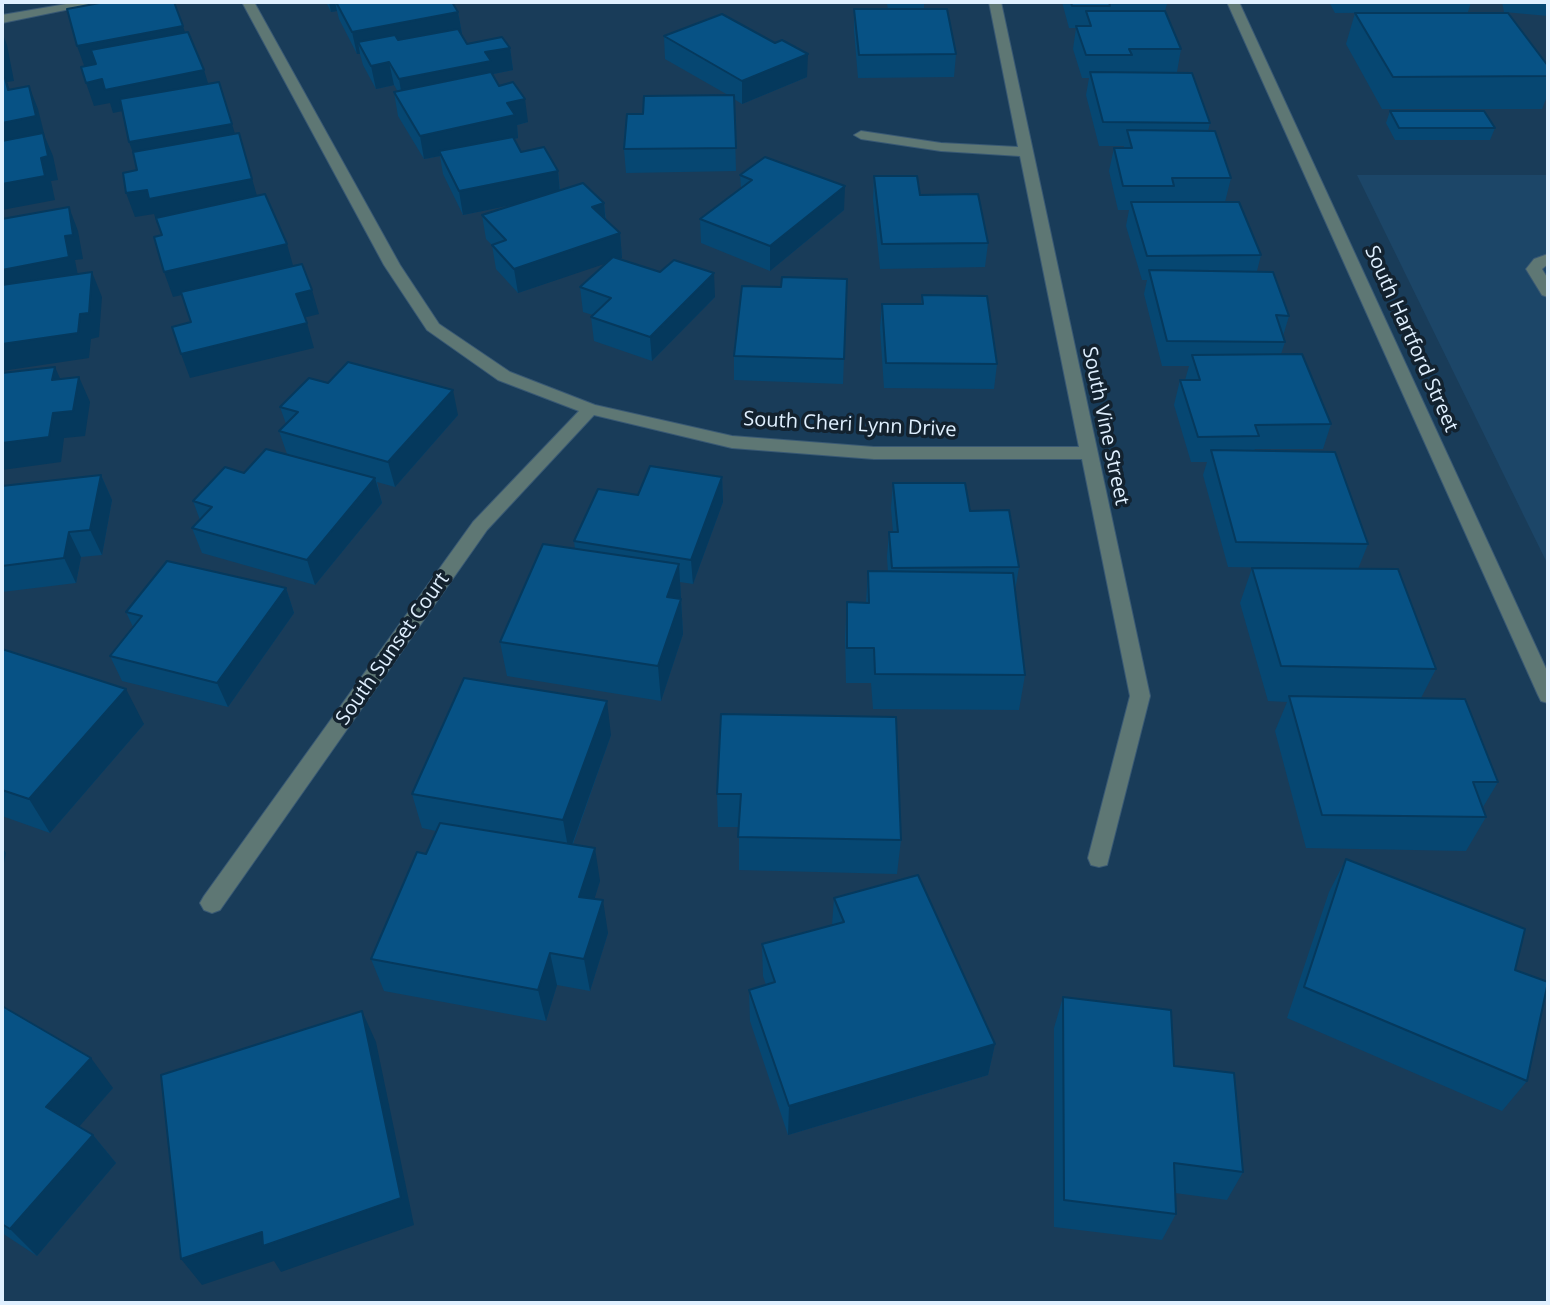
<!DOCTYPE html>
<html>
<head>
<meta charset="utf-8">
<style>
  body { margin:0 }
  #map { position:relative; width:1550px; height:1305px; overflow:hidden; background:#193c59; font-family:"Open Sans",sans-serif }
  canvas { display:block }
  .frame { position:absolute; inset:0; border:4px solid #e0f0ff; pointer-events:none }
</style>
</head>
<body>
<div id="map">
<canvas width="1550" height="1305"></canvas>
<div class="frame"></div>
</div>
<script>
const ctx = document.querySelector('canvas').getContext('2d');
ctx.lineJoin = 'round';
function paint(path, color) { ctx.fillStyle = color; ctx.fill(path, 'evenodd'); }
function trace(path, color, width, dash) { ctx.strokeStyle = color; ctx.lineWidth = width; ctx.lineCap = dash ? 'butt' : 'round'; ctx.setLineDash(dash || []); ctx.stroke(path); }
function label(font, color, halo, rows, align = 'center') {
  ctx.font = font + ' "Open Sans",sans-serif'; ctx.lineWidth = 7; ctx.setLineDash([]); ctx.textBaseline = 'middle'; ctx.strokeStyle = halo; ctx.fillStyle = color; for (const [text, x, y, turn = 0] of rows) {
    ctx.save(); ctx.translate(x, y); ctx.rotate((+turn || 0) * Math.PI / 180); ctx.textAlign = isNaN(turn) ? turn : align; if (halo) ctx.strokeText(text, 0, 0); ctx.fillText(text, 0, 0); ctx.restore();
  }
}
paint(new Path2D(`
  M1357 175H1548V565Z`), '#1c4668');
const minor = new Path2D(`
  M78 2H104L2 23V15Z
  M242 2H254L400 265 439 324 510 372 595 405 732 436 874 447H1079L1020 156 941 151 861 139 854 135 861 131 941 143 1018 147 989 2H1001L1150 696 1107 865 1099 867 1091 865 1088 858 1130 696 1082 459H874L732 448 594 415 487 530 220 910 212 913 204 910 200 903 204 896 473 522 579 411 498 380 427 330 384 265Z
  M1227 2H1239L1548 673V703L1541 701 1538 695Z
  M1548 254V264L1542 269 1548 279V297L1542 295 1526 269 1534 259Z`);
trace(minor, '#395974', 2);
paint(minor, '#5e7774');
paint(new Path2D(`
  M326 2H452L458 12 462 34H461L467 44 510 48 513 70 493 74 499 86 528 122 517 125 518 138 514 139 521 152 558 171 560 190 604 203 606 220 620 233 622 258 618 259 715 297 652 361 594 341 591 317 593 315 583 312 580 287 608 262 518 293 496 269 492 245 486 239 482 215 515 204 463 215 443 174 440 156 424 159 398 116 394 92H398L394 85 376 89 363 65 360 54H357L339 19 337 11 331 12Z
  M831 2H924V9L956 54 954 77 858 78 854 31V9H888L887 4 831 3Z
  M1062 2H1170V4H1167L1165 11 1181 49 1177 72 1128 73 1210 123 1208 131 1231 178 1225 202 1261 255 1257 271 1289 316 1283 336 1285 342 1281 354 1331 424 1323 449H1255L1254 451 1368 544 1358 569 1436 669 1421 698 1498 782 1483 807 1486 817 1466 851 1306 848 1275 731 1287 702 1268 701 1240 603 1252 568H1294L1228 567 1203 475 1207 462H1191L1174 405 1180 380H1185L1189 366H1162L1144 294 1147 280H1142L1126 226 1129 210H1118L1109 171 1114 148H1124V146H1099L1086 95 1089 78H1082L1073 49 1076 28H1069Z
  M1329 2H1471L1468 12 1335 13Z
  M1502 2H1548V16L1504 12Z
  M1355 13 1548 66V94L1542 109H1382L1346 44Z
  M664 36 807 77 742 104 734 99 736 171 626 173 624 149 643 114 728 95 665 59Z
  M1390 111 1495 128 1490 140H1395L1386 123Z
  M740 175 844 210 770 271 701 243 700 219 741 188Z
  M874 176 920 195 988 243 985 267 880 269 873 200Z
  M847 279 843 384 734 380V356L781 287Z
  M922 295 997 364 994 389 884 388 880 328 882 304H921Z
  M280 407 458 415 395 487 377 482 382 503 315 585 202 553 192 528 200 520 193 501 244 473 287 454 279 431 286 424Z
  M101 475 112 500 102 555 81 557 76 583 2 592V486Z
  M722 477 723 502 693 584 680 582 683 634 661 701 507 676 500 642 575 549 574 541 638 495Z
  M893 483 970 511 1019 567 1015 591 1025 675 1019 710 873 709 871 683H846L845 637 847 602 866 603 868 571 888 572 887 557 889 532H893L891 508Z
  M286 588 294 613 228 707 122 681 110 656 133 627 126 612Z
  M2 649 144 724 50 833 2 816Z
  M721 714 901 840 897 874 739 870V827H718L717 794Z
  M611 735 573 844 600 881 594 899 608 933 590 991 557 985 546 1021 384 991 371 959 426 854 436 831 422 828 412 794Z
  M1346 859 1515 970 1527 1081 1502 1111 1287 1018 1329 892Z
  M834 898 995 1044 988 1075 788 1135 750 1021 749 990 766 985 763 976 762 944 832 925Z
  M1063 997 1174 1066 1243 1172 1227 1200 1175 1193 1176 1214 1162 1240 1054 1227V1028Z
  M2 1006 113 1088 79 1126 93 1135 116 1163 37 1256 2 1233Z`), '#064772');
paint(new Path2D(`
  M329 2H335L337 11 331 12Z
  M458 12 462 34 364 53 358 42 360 54H357L352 32Z
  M183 26 190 49 85 68 77 46Z
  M2 32 7 45 14 81 7 82 14 101 2 83Z
  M510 48 513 70 493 74 494 84 403 102 399 79 485 52Z
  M808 54 807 77 742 104V81Z
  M389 62 394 85 376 89 371 66Z
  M204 70 211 93 113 113 110 103 94 106 86 83 102 79Z
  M29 86 38 109 45 137 53 156 58 180 51 181 55 200 2 210V123Z
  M525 99 528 122 517 125 518 138 441 155 439 151 440 156 424 159 420 136 507 103Z
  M232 124 239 147 138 166 129 142Z
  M239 133 259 203 157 223 154 214 135 217 126 193Z
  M558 171 560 195 463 215 459 191Z
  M845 186 844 210 770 271V246Z
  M604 203 606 227 592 207Z
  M69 207 78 231 83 259 75 260 79 281 2 297V270L65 236Z
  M620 233 622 258 518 293 514 269Z
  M287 244 294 269 173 297 164 272Z
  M92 272 102 297 99 337 91 339 89 358 2 371V344L80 314Z
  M714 273 715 297 652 361 650 337Z
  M312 290 319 314 303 318 296 294Z
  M307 323 314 348 190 378 181 354Z
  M55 367 66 392 52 380Z
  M79 377 90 402 85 436 64 438 61 462 2 470V443L53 413Z
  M453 390 458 415 395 487 388 462Z
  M101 475 112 500 102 555 90 530Z
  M722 477 723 502 693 584 691 560Z
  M375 478 382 503 315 585 307 560Z
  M69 532 81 557 76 583 64 558Z
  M679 564 683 634 661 701 658 666 667 597Z
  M286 588 294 613 228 707 217 683Z
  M126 689 144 724 50 833 29 799Z
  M607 701 611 735 569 853 563 820Z
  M2 847 6 853 2 873Z
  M595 848 600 881 585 929 579 897Z
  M603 900 608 933 590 991 584 959Z
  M550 953 557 985 546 1021 538 990Z
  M362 1011 376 1042 414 1225 281 1272 274 1261 202 1285 181 1259Z
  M995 1044 988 1075 788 1135 789 1106Z
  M91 1058 113 1088 71 1136 46 1107Z
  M93 1135 116 1163 37 1256 10 1229Z`), '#05395d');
const building = new Path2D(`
  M105 2H174L183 26 77 46 67 9Z
  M336 2H452L458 12 352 32Z
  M1071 2H1109L1110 6H1072Z
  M854 9H947L956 54 859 55Z
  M1086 11H1165L1181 49H1129L1132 55H1086L1076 26H1091Z
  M1355 13H1508L1548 66V76L1393 77Z
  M722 14 775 43 782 40 808 54 742 81 664 36Z
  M458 29 467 44 502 37 510 48 485 52 491 61 399 79 389 62 371 66 358 42 395 35 398 40Z
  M188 32 204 70 105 90 102 79 86 83 81 67 96 64 91 50Z
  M491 72 499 86 513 82 525 99 507 103 515 115 420 136 394 92Z
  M1090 72 1192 73 1210 123 1103 122Z
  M5 78 8 90 29 86 36 116 2 123V79Z
  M219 82 232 124 129 142 120 99Z
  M734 95 736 148 624 149 627 114H643L644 96Z
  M1390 111H1484L1495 128H1399Z
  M1127 130 1215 131 1231 178H1172L1174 186H1123L1114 148H1132Z
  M43 133 48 156 41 158 45 176 2 184V141Z
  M239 133 252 179 149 199 147 190 126 193 123 173 137 170 133 152Z
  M513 137 521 152 544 147 558 171 459 191 439 151Z
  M765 157 845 186 770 246 700 219 752 180 740 175Z
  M874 176H917L920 195 978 194 988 243 882 244Z
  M583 183 604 203 592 207 620 233 514 269 492 245 506 240 482 215Z
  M265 194 287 244 164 272 154 237 162 235 156 218Z
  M1131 202H1239L1261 255 1147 256Z
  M69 207 73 235 65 236 69 257 2 270V219Z
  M613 257 660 272 674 260 714 273 650 337 591 317 611 298 580 287Z
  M302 264 312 290 296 294 307 323 181 354 172 327 191 322 181 292Z
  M1149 270 1273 272 1289 316 1276 315 1285 342 1167 341Z
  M92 272 89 313 80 314 78 333 2 344V285Z
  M782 277 847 279 844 359 734 356 742 286 781 287Z
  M922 295 987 296 997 364 886 363 882 304H923Z
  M1302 354 1331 424 1255 425 1259 436 1198 437 1180 380H1200L1192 355Z
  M348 362 453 390 388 462 279 431 298 412 280 407 309 378 328 383Z
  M55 367 52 380 79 377 73 411 53 413 49 437 2 443V373Z
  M266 449 375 478 307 560 192 528 212 507 193 501 225 467 244 473Z
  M1211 450 1335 452 1368 544 1236 542Z
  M650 466 722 477 691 560 574 541 598 489 638 495Z
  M101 475 90 530 69 532 64 558 2 566V486Z
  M893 483H965L970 511 1009 510 1019 567 892 568 889 532H898Z
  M543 544 679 564 667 597 681 599 658 666 500 642Z
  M167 561 286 588 217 683 110 656 142 616 126 612Z
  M1252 568 1398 569 1436 669 1281 666Z
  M868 571 1013 573 1025 675 875 674 874 648H847V602L869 603Z
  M2 649 126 689 29 799 2 790Z
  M464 678 607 701 563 820 412 794Z
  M1289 696 1465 699 1498 782H1473L1486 817 1322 815Z
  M721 714 896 717 901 840 738 837 741 794H717Z
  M440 823 595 848 579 897 603 900 584 959 550 953 538 990 371 959 417 852 426 854Z
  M1346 859 1525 929 1515 970 1548 982 1527 1081 1304 987Z
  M918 875 995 1044 789 1106 749 990 775 982 762 944 844 922 834 898Z
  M1063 997 1171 1010 1174 1066 1234 1073 1243 1172 1174 1163 1176 1214 1064 1200Z
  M2 1006 91 1058 46 1107 93 1135 10 1229 2 1224Z
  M362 1011 401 1198 263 1246 262 1232 181 1259 161 1075Z`);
paint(building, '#075285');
trace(building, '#05395d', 2);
label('20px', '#e0f0ff', '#13222f', [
  ["South Hartford Street",1411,339,66],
  ["South Cheri Lynn Drive",850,425,3],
  ["South Vine Street",1105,426,78],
  ["South Sunset Court",393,649,-55]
]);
</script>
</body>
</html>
